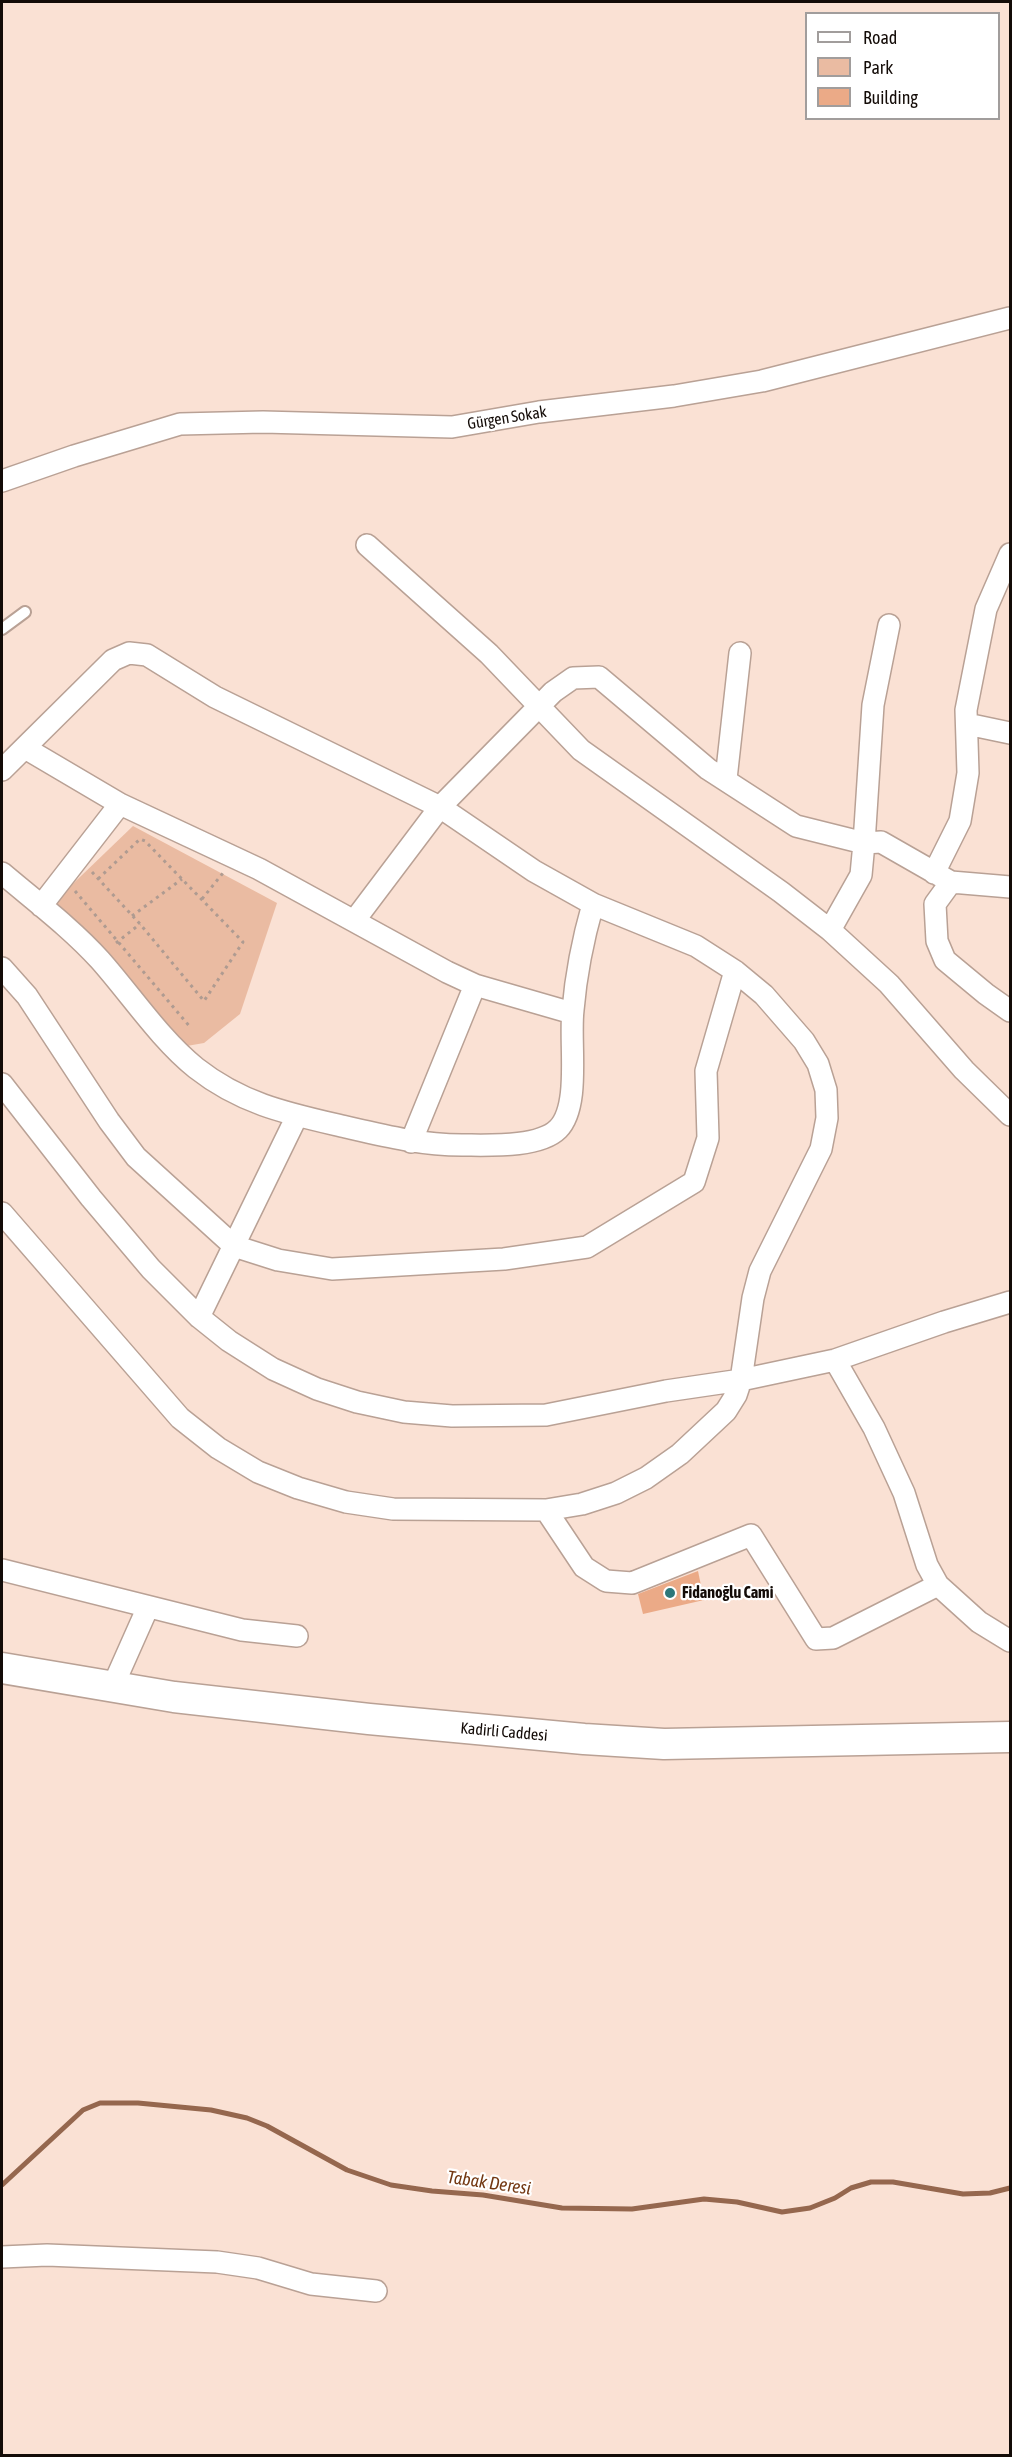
<!DOCTYPE html>
<html>
<head>
<meta charset="utf-8">
<style>
  body { margin:0 }
  #map { position:relative; width:1012px; height:2457px; overflow:hidden; background:#fae1d4; font-family:"Asap Condensed",sans-serif }
  canvas { display:block }
  .frame { position:absolute; inset:0; border:3px solid #130b07; pointer-events:none }
  .legend { position:absolute; left:805px; top:12px; width:195px; height:108px; box-sizing:border-box; background:#fff; border:2px solid #a19d9c; margin:0; padding:8px 10px; list-style:none; font-size:18px; color:#130b07 }
  .legend li { display:flex; align-items:center; gap:12px; height:30px }
  .legend b { width:30px; border:2px solid #a19d9c }
</style>
</head>
<body>
<div id="map">
<canvas width="1012" height="2457"></canvas>
<div class="frame"></div>
<ul class="legend">
<li><b style="height:8px;background:#fff"></b>Road</li>
<li><b style="height:16px;background:#eabba2"></b>Park</li>
<li><b style="height:16px;background:#ebaa87"></b>Building</li>
</ul>
</div>
<script>
const ctx = document.querySelector('canvas').getContext('2d');
ctx.lineJoin = 'round';
function paint(path, color) { ctx.fillStyle = color; ctx.fill(path, 'evenodd'); }
function trace(path, color, width, dash) { ctx.strokeStyle = color; ctx.lineWidth = width; ctx.lineCap = dash ? 'butt' : 'round'; ctx.setLineDash(dash || []); ctx.stroke(path); }
function label(font, color, halo, rows, align = 'center') {
  ctx.font = font + ' "Asap Condensed",sans-serif'; ctx.lineWidth = 4.5; ctx.setLineDash([]); ctx.textBaseline = 'middle'; ctx.strokeStyle = halo; ctx.fillStyle = color; for (const [text, x, y, turn = 0] of rows) {
    ctx.save(); ctx.translate(x, y); ctx.rotate((+turn || 0) * Math.PI / 180); ctx.textAlign = isNaN(turn) ? turn : align; if (halo) ctx.strokeText(text, 0, 0); ctx.fillText(text, 0, 0); ctx.restore();
  }
}
paint(new Path2D(`
  M133 826 277 903 240 1014 204 1043 175 1048 55 901Z`), '#eabba2');
trace(new Path2D(`
  M2 2185 83 2110 100 2103H138L211 2110 247 2118 267 2126 347 2170 391 2185 432 2191 483 2195 562 2208 632 2209 704 2199 737 2202 782 2212 810 2208 835 2198 851 2188 871 2182H893L963 2194 990 2193 1010 2188`), '#95674e', 5);
paint(new Path2D(`
  M698 1571 704 1600 643 1614 638 1594Z`), '#ebaa87');
const service = new Path2D(`
  M2 629 25 612`);
const minor = new Path2D(`
  M2 481 74 456 180 424 263 422 452 427 539 412 674 396 762 381 1010 318
  M367 545 489 654 581 750 781 892 830 930 889 984 964 1070 1010 1115
  M967 724 1010 733
  M25 748 120 804 259 869 447 972 475 985 572 1013
  M2 770 113 660 129 653 147 655 215 697 440 807 534 871 593 904 696 946 735 971 764 995 804 1041 818 1064 826 1090 827 1118 821 1149 760 1271 753 1298 741 1380 736 1395 726 1411 680 1454 646 1478 616 1493 582 1504 546 1510 393 1509 346 1502 298 1488 258 1472 218 1448 180 1418 2 1213
  M726 779 740 653
  M2 873C35 901 71 928 100 960 131 995 160 1039 196 1068 243 1105 290 1114 346 1127 385 1136 422 1145 462 1145 487 1145 539 1148 558 1129 581 1106 569 1042 573 1010 576 974 583 939 593 904
  M934 873 960 821 968 773 966 710 986 609 1010 554
  M951 882 935 904 937 941 945 960 986 994 1010 1011
  M41 906 120 804
  M354 921 440 807 553 692 573 678 599 677 708 769 796 826 864 843 873 705 889 625
  M830 930 861 875 864 843 881 842 951 882 1010 887
  M2 968 27 996 109 1121 136 1157 234 1246 278 1260 332 1269 504 1259 587 1247 694 1182 708 1138 706 1071 735 971
  M2 1084 91 1198 151 1269 199 1317 229 1341 273 1369 317 1389 357 1402 404 1412 452 1416 546 1415 666 1391 741 1380 835 1360 944 1322 1010 1302
  M411 1142 475 985
  M199 1317 297 1116
  M835 1360 874 1428 904 1493 927 1565 938 1585 979 1622 1010 1641
  M546 1510 584 1567 606 1581 632 1583 751 1535 816 1639 833 1638 938 1585
  M2 1570 242 1630 297 1636
  M112 1688 148 1607
  M2 2257 47 2255 217 2262 258 2268 311 2284 376 2291`);
const secondary = new Path2D(`
  M2 1668 174 1697 369 1719 584 1739 664 1744 1010 1737`);
trace(service, '#b9a195', 14);
trace(minor, '#b9a195', 24);
trace(secondary, '#b9a195', 33);
trace(new Path2D(`
  M92 872 140 924 204 1001 243 942 145 841 140 839 98 879
  M75 891 191 1028
  M202 899 223 873
  M132 916 182 879
  M116 943 140 924`), '#af9b91', 3, [3, 4.5]);
trace(service, '#fff', 10);
trace(minor, '#fff', 21);
trace(secondary, '#fff', 30);
for (const [x, y, r, color] of [
  [670,1593,6,"#2d777a"]
]) { const dot = new Path2D(); dot.arc(x, y, r, 0, 2 * Math.PI); ctx.fillStyle = color; ctx.fill(dot); trace(dot, '#fff', 2); }
label('16px', '#130b07', '#fff', [
  ["Gürgen Sokak",507,418,-9],
  ["Kadirli Caddesi",504,1732,5]
]);
label('bold 16px', '#130b07', '#fff', [
  ["Fidanoğlu Cami",682,1593]
], 'left');
label('italic 18px', '#733812', '#fff', [
  ["Tabak Deresi",489,2183,8]
]);
</script>
</body>
</html>
